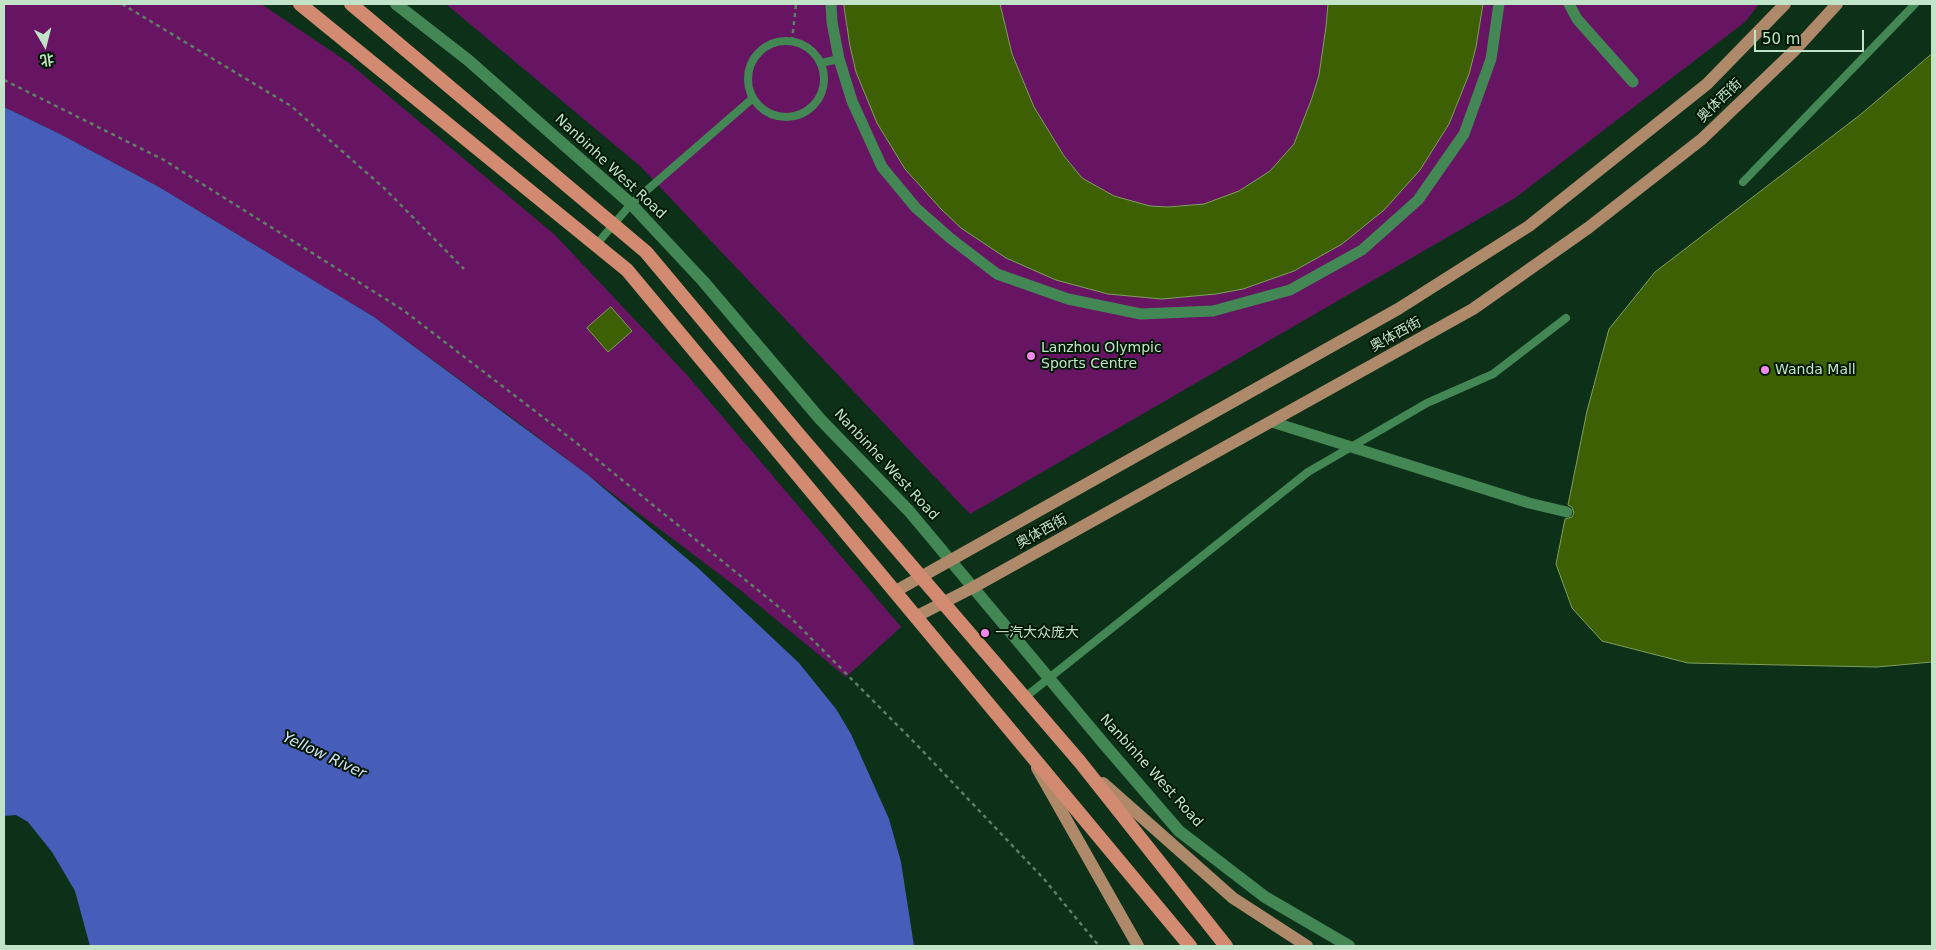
<!DOCTYPE html>
<html>
<head>
<meta charset="utf-8">
<style>
  body { margin:0 }
  #map { position:relative; width:1936px; height:950px; overflow:hidden; background:#0d3118; font-family:"DejaVu Sans","Noto Sans SC",sans-serif }
  canvas { display:block }
  .frame { position:absolute; inset:0; border:5px solid #c1e3c7; pointer-events:none }
  .north { position:absolute; left:20px; top:20px; width:50px; height:50px; -webkit-text-stroke:4px #001805; paint-order:stroke; rotate:172deg; font-size:14px; font-weight:700; line-height:20px; text-align:center; color:#c1e3c7 }
  .north::after { content:''; display:block; margin:auto; width:18px; height:22px; background:#c1e3c7; clip-path:polygon(50% 0,100% 100%,50% 72%,0 100%) }
  .scale { position:absolute; left:1754px; top:30px; width:110px; height:22px; box-sizing:border-box; border:2px solid #c1e3c7; border-top:0; padding-left:6px; font-size:15px; line-height:18px; white-space:nowrap; color:#c1e3c7; -webkit-text-stroke:4px #001805; paint-order:stroke }
</style>
</head>
<body>
<div id="map">
<canvas width="1936" height="950"></canvas>
<div class="frame"></div>
<div class="north">北</div>
<div class="scale">50 m</div>
</div>
<script>
const ctx = document.querySelector('canvas').getContext('2d');
ctx.lineJoin = 'round';
function paint(path, color) { ctx.fillStyle = color; ctx.fill(path, 'evenodd'); }
function trace(path, color, width, dash) { ctx.strokeStyle = color; ctx.lineWidth = width; ctx.lineCap = dash ? 'butt' : 'round'; ctx.setLineDash(dash || []); ctx.stroke(path); }
function label(font, color, halo, rows, align = 'center') {
  ctx.font = font + ' "DejaVu Sans","Noto Sans SC",sans-serif'; ctx.lineWidth = 4; ctx.setLineDash([]); ctx.textBaseline = 'middle'; ctx.strokeStyle = halo; ctx.fillStyle = color; for (const [text, x, y, turn = 0] of rows) {
    ctx.save(); ctx.translate(x, y); ctx.rotate((+turn || 0) * Math.PI / 180); ctx.textAlign = isNaN(turn) ? turn : align; if (halo) ctx.strokeText(text, 0, 0); ctx.fillText(text, 0, 0); ctx.restore();
  }
}
paint(new Path2D(`
  M4 4H261L349 63 555 235 687 375 901 627 846 677 739 589 515 420 374 317 159 187 60 134 4 107Z
  M446 4H1759L1745 22 1515 198 970 514 640 166Z`), '#671563');
paint(new Path2D(`
  M4 107 60 134 159 187 374 317 588 475 698 568 799 663 836 709 851 734 889 819 901 862 914 946H90L75 891 52 852 28 822 16 815 4 816Z`), '#475dba');
const building = new Path2D(`
  M844 4H1000L1012 54 1034 107 1064 156 1082 178 1114 196 1150 206 1168 207 1204 204 1239 191 1270 171 1294 144 1312 98 1319 75 1326 27 1328 4H1483L1476 47 1469 74 1449 124 1420 170 1384 210 1342 244 1294 271 1243 289 1216 294 1162 299 1108 294 1056 280 1006 258 961 228 941 209 905 169 877 123 856 72 850 46Z
  M1932 54V662L1877 667 1688 663 1602 641 1572 608 1556 564 1565 519 1572 517 1574 513 1572 507 1568 505 1587 411 1609 329 1655 272 1860 115Z
  M611 307 632 331 608 352 587 328Z`);
paint(building, '#3c6003');
trace(building, '#7da05b', 1);
trace(new Path2D(`
  M122 4 291 106 385 189 464 269
  M792 41 796 4
  M4 80 164 160 403 310 574 441 785 612 916 744 1044 879 1099 946
  M4 945 6 946`), '#5d8065', 2.5, [4, 4]);
trace(new Path2D(`
  M748 79a38 38 0 1 1 76 0a38 38 0 1 1-76 0Z
  M821 63 839 59
  M1743 182 1915 4
  M596 245 631 204 753 98
  M1024 698 1308 472 1427 403 1493 374 1566 318`), '#438755', 8);
trace(new Path2D(`
  M831 4 832 22 839 59 852 101 882 167 916 208 950 238 997 274 1068 299 1141 314 1213 311 1290 290 1362 250 1418 200 1464 134 1491 59 1499 4
  M1569 4 1577 19 1633 82
  M1272 422 1529 503 1567 512`), '#438755', 11);
trace(new Path2D(`
  M396 4 468 60 631 204 703 281 820 419 909 511 1104 744 1179 831 1265 897 1349 946`), '#438755', 12);
trace(new Path2D(`
  M894 592 1398 309 1529 226 1707 84 1785 4
  M915 617 972 588 1473 309 1588 228 1702 139 1794 51 1837 4
  M1037 768 1138 946
  M1103 783 1233 898 1307 946`), '#ae896a', 12);
trace(new Path2D(`
  M300 4 627 270 1190 946
  M351 4 646 252 800 436 1080 762 1226 946`), '#d28a71', 14);
for (const [x, y, r, color] of [
  [1031,356,5,"#f688ec"],
  [1765,370,5,"#f688ec"],
  [985,633,5,"#f688ec"]
]) { const dot = new Path2D(); dot.arc(x, y, r, 0, 2 * Math.PI); ctx.fillStyle = color; ctx.fill(dot); trace(dot, '#001805', 2); }
label('14px', '#c1e3c7', '#001805', [
  ["奥体西街",1720,101,-44],
  ["Nanbinhe West Road",610,167,43],
  ["奥体西街",1396,335,-29],
  ["Nanbinhe West Road",886,465,47],
  ["奥体西街",1042,532,-29],
  ["Nanbinhe West Road",1151,771,48]
]);
label('14px', '#c1e3c7', '#001805', [
  ["Lanzhou Olympic",1041,348],
  ["Sports Centre",1041,364],
  ["Wanda Mall",1775,370],
  ["一汽大众庞大",995,633]
], 'left');
label('italic 15px', '#d7e0f9', '#001805', [
  ["Yellow River",324,756,25]
]);
</script>
</body>
</html>
